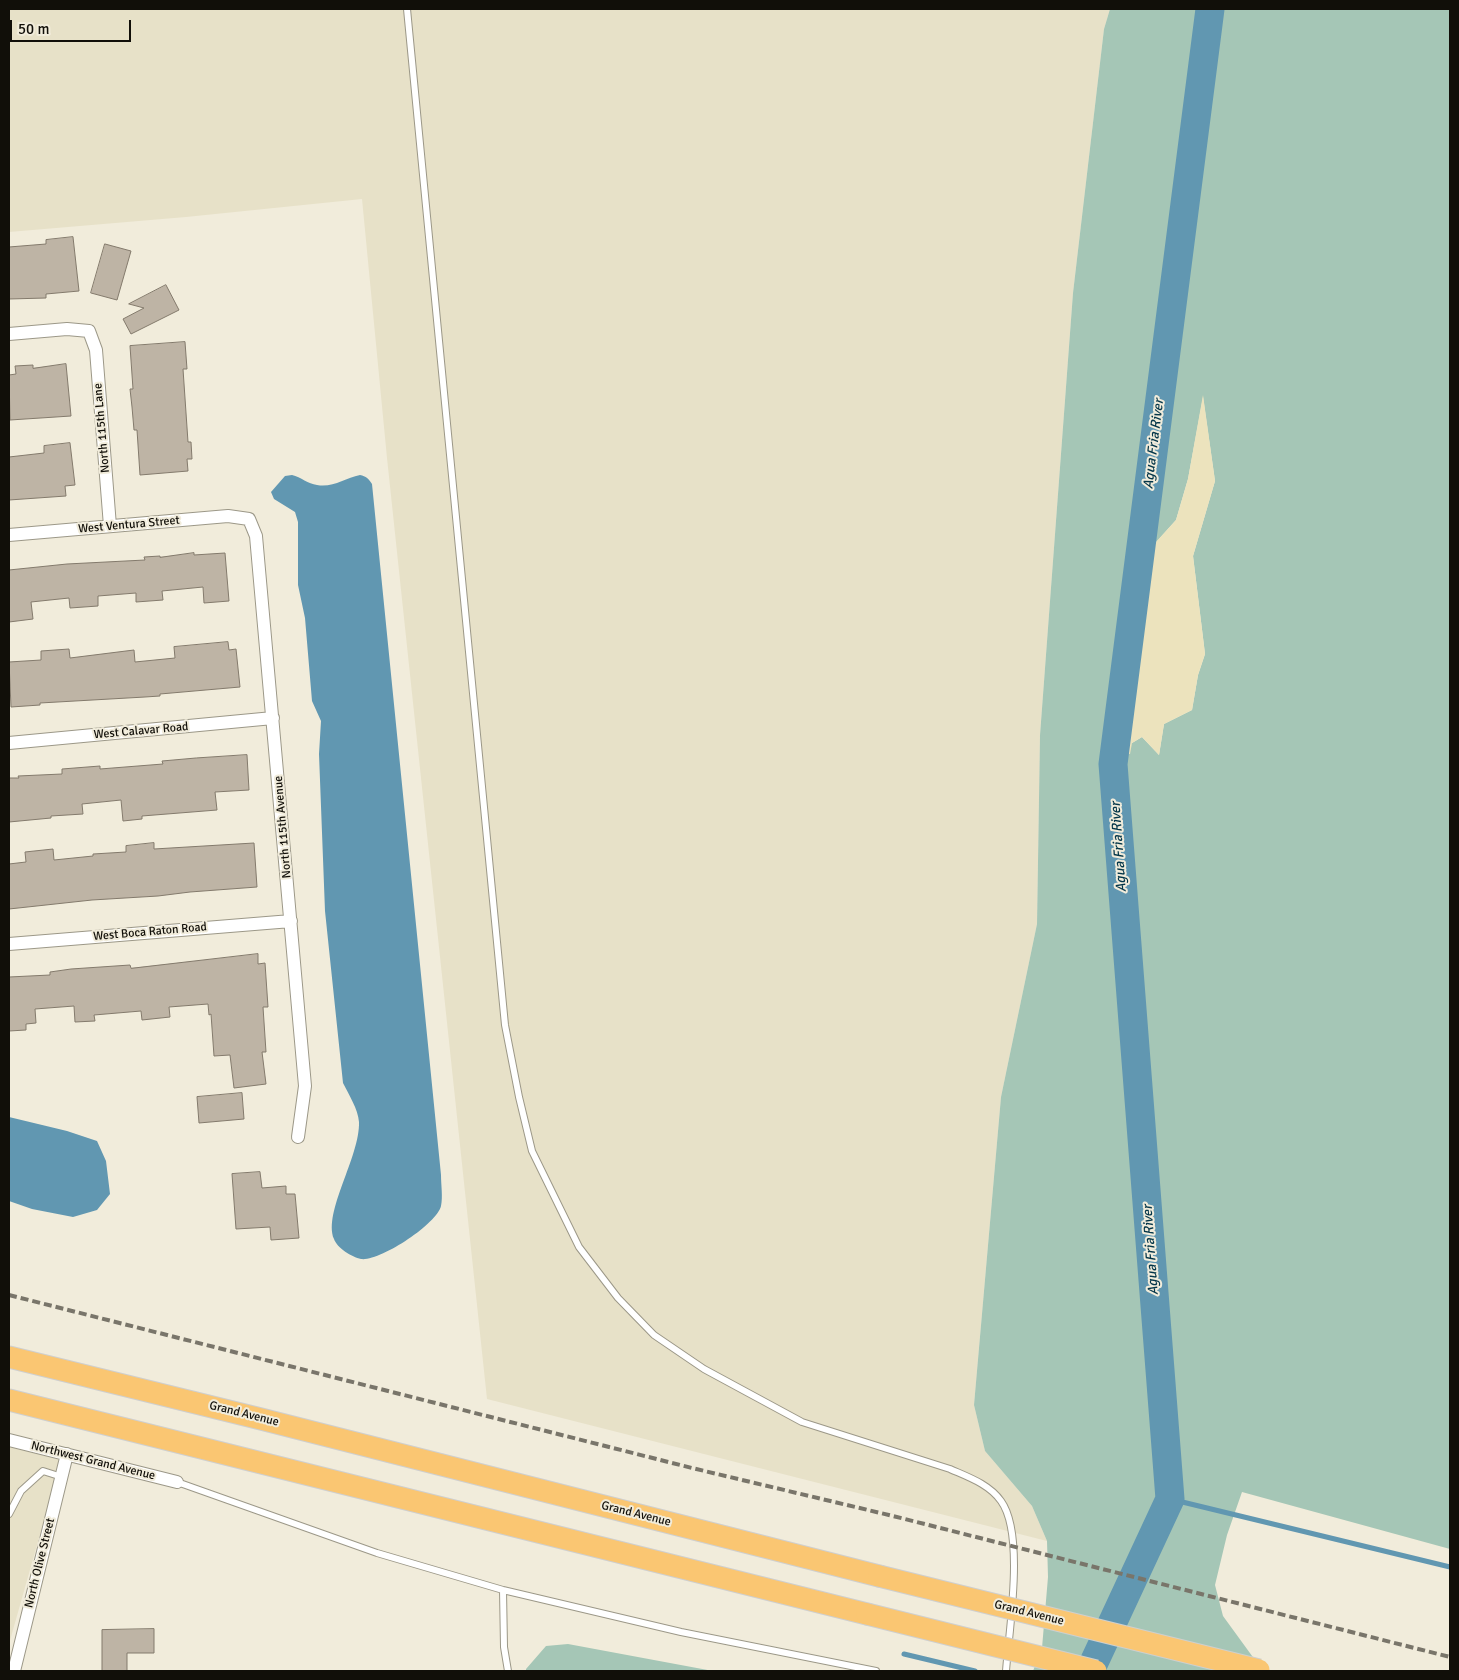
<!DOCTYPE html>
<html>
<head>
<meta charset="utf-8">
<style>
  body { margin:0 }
  #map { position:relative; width:1459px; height:1680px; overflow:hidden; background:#f1ecdb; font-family:Signika,sans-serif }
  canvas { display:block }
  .frame { position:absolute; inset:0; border:10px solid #110f09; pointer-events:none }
  .scale { position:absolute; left:10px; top:20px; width:121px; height:22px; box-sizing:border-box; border:2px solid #110f09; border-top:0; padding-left:6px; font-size:15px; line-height:18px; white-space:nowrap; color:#110f09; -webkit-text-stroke:4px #f1ecdb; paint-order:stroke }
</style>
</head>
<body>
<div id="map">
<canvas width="1459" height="1680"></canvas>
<div class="frame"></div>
<div class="scale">50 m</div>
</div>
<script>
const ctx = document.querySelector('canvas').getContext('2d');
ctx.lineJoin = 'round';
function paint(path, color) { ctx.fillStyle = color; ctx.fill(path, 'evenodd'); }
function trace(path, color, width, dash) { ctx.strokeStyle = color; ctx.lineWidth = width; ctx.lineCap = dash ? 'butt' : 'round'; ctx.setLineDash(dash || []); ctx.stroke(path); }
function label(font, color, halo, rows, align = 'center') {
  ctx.font = font + ' Signika,sans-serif'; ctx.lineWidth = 4; ctx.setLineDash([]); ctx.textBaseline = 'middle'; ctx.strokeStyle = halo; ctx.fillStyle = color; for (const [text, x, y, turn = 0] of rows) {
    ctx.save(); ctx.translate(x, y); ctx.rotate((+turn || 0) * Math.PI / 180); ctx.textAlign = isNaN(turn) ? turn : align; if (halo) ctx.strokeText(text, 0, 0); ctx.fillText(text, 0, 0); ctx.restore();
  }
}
paint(new Path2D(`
  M9 9H1110L1104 29 1073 293 1040 735 1037 924 1001 1097 974 1405 985 1451 1032 1506 1047 1541 487 1399 387 458 362 199 186 217 9 232Z
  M9 1446 61 1460 9 1644Z`), '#e7e1c8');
paint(new Path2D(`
  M1110 9H1450V1549L1242 1492 1227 1535 1215 1585 1223 1616 1263 1671H1033L1042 1648 1048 1577 1047 1541 1032 1506 985 1451 974 1405 1001 1097 1037 924 1040 735 1073 293 1104 29ZM1203 397 1215 481 1193 556 1205 654 1198 675 1192 710 1164 724 1159 755 1142 737 1132 743 1121 637 1125 577 1176 520 1188 479Z
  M568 1644 713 1671H526V1669L546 1646Z`), '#a5c6b6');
paint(new Path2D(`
  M1203 395 1215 481 1193 556 1205 654 1198 675 1192 710 1164 724 1159 755 1142 737 1132 743 1130 754 1107 752 1121 637 1125 576 1176 520 1188 479Z`), '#ece3bd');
paint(new Path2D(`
  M292 475C301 477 308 484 317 485 333 488 345 478 360 475 366 476 369 479 372 484L441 1175C441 1185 443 1197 441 1206 437 1224 379 1262 361 1259 352 1257 337 1248 334 1239 323 1212 360 1157 359 1122 358 1109 349 1095 343 1083L325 911 319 754 321 721 312 701 305 618 298 585V522L295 512 274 499 271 492 285 476Z
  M9 1117 67 1131 97 1141 106 1161 110 1194 97 1210 73 1217 32 1209 9 1201Z`), '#6197b1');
trace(new Path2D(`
  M1170 1499 1450 1567
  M904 1654 975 1671`), '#6197b1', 5);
trace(new Path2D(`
  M1090 1671 1170 1499 1113 764 1210 9`), '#6197b1', 29);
const building = new Path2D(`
  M73 237 79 291 46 294V298L9 299V247L46 244V240Z
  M105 244 131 251 117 300 91 293Z
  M166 285 179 310 131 334 123 319 144 308 129 304Z
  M185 342 187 369H183L188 442H191L192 459H187L188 471 140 475 137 430H134L132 407 130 389H133L130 346Z
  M66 364 71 416 10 420 9 375 16 374 15 366 33 365V368Z
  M70 443 75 485 65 486 66 496 9 500V457L44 453V446Z
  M194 553V555L225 553 229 601 204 603 203 587 162 591 163 600 136 602V593L98 596V606L70 608 69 598 31 602 33 619 9 622V570L67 564 145 560 144 557 160 556V557Z
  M228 642 229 650 236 649 240 687 160 694V696L145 697 40 703V705L11 707 9 662 41 660V651L69 649 70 658 134 650 135 662 175 658 174 647Z
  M247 755 249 790 215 792 217 810 142 816V819L123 821 121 800 82 804 83 814 51 816V818L9 822V778H19L18 776 62 774V769L100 766V769L163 764 162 761 196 758Z
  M154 843V849L254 843 257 887 190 892 158 896 92 900 9 909V864L26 862 25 852 53 849 54 860 93 856V854L126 852V846Z
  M258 954V964L265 963 268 1007H263L266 1052H262L266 1084 234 1088 230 1055 214 1056 211 1014 209 1015 208 1004 169 1007 170 1017 142 1020 141 1011 94 1015 95 1021 75 1022 74 1006 35 1009 36 1023 26 1024V1030L9 1031V977L50 975V972L71 969 130 965 131 968Z
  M242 1093 244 1119 199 1123 197 1097Z
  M260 1172 262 1188 286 1186V1194H295L299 1238 271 1240 270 1227 236 1229 232 1174Z
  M154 1629V1653H127V1671H102V1630Z`);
paint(building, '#beb4a5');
trace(building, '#837a6c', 1);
const service = new Path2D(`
  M407 9 505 1025 519 1097 532 1151 579 1247 618 1298 654 1335 704 1369 802 1422 950 1469C968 1477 989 1484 1001 1501 1025 1534 1009 1630 1006 1671
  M177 1482 377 1553 503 1590 681 1632 876 1671
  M9 1514 21 1491 43 1471 62 1477
  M503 1590 504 1647 508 1671`);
const minor = new Path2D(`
  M9 334 67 329 89 331 96 350 110 526
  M9 535 228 516 249 519 256 536 305 1086 298 1137
  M9 743 273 718
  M9 944 291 921
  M9 1440 177 1482
  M14 1671 67 1454`);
const trunk = new Path2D(`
  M9 1357 261 1419 879 1576
  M9 1400 867 1614`);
trace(service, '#9c9888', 8);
trace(minor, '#9c9888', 14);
trace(trunk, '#cfcfce', 23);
trace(service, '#fff', 6);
trace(minor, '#fff', 12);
trace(trunk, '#fac672', 21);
trace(new Path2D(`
  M9 1295 692 1468 893 1516 1450 1657`), '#79756a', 4, [8, 4]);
const trunkBridge = new Path2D(`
  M879 1576 1259 1670
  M867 1614 1096 1671`);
trace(trunkBridge, '#cfcfce', 23, []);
trace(trunkBridge, '#fac672', 21);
label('12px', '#110f09', '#f1ecdb', [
  ["North 115th Lane",102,428,-95],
  ["West Ventura Street",129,525,-5],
  ["West Calavar Road",141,731,-5],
  ["North 115th Avenue",283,827,-95],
  ["West Boca Raton Road",150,932,-5],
  ["Grand Avenue",244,1414,14],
  ["Northwest Grand Avenue",93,1461,14],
  ["Grand Avenue",636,1514,14],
  ["North Olive Street",40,1563,-76],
  ["Grand Avenue",1029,1613,14]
]);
label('italic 14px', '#043649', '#f1ecdb', [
  ["Agua Fria River",1154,444,-83],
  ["Agua Fria River",1119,847,-94],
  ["Agua Fria River",1151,1250,-94]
]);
</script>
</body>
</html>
